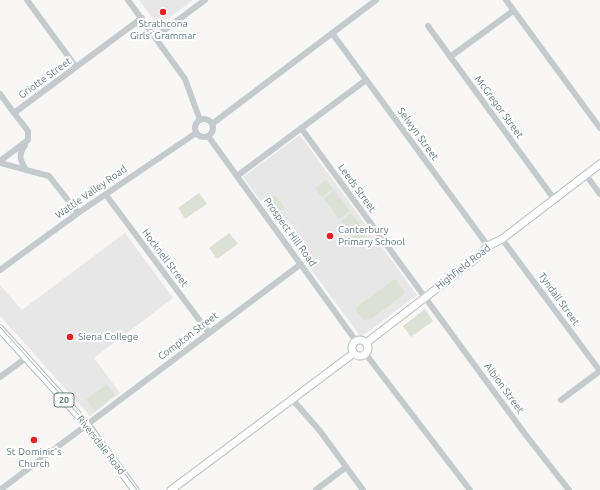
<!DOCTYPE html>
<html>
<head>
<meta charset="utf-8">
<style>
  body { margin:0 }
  canvas { display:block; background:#f8f7f5 }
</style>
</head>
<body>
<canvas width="600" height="490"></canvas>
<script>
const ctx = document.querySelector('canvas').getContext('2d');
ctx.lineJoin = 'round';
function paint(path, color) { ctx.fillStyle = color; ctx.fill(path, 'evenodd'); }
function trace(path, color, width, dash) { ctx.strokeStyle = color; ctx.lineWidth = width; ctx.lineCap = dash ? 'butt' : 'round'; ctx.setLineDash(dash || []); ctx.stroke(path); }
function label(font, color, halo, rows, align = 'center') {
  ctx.font = font + ' Ubuntu,sans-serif'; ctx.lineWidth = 4; ctx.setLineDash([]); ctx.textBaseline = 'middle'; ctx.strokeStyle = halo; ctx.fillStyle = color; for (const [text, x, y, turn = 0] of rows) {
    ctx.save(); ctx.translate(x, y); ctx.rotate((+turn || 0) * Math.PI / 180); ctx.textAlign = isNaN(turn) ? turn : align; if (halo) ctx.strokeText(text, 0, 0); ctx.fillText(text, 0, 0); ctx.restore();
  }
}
paint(new Path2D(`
  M139 0H193L161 24H157Z
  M300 135 417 295 361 337 243 177Z
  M125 233 173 298 94 358 120 393 90 416 0 316V285L22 310Z`), '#e6e7e6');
paint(new Path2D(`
  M326 180 333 189 322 197 315 188Z
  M334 190 350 211 339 219 324 198Z
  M199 193 207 204 185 219 178 208Z
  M276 196 284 207 278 211 270 200Z
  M351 213 367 234 356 242 341 221Z
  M229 233 238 244 217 259 209 248Z
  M393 280H396L404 291 403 295 371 319 364 320 356 310 357 307Z
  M425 309 433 321 411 337 403 326Z
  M107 384 115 395 95 411 86 400Z`), '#dce0d5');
const major = new Path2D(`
  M0 329 87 425 135 490
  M352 348a8 8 0 1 1 16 0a8 8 0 1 1-16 0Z
  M366 343 479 256 488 246 502 239 600 164
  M171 490 354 353`);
trace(major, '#b6bdbf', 9);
trace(new Path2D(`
  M27 0 76 67
  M128 0 185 79 200 120
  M506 0 600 128
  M428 26 554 199
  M332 33 488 246
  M155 37 205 0
  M450 57 513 11
  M0 94 14 113
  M195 128a9 9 0 1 1 18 0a9 9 0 1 1-18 0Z
  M212 124 376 0
  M301 128 525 434 569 490
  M208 136 356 341
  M25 145C18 155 20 160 26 170
  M0 161 28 140V131L14 113 142 18
  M0 163 49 176 78 213
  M586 175 600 194
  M237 176 366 80
  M106 195 209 333
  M502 239 600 371
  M0 270 78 213 196 133
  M365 353 470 490
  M0 377 26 358
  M292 399 320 431 363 490
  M561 400 600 371
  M0 490 301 264
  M316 490 346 467`), '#c5cbcd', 6);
trace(major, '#fff', 7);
trace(new Path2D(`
  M0 327 88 425 137 490`), '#a1acaf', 1);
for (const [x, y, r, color] of [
  [163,12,4,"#ef1d1e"],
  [330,236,4,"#ef1d1e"],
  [70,337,4,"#ef1d1e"],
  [34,440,4,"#ef1d1e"]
]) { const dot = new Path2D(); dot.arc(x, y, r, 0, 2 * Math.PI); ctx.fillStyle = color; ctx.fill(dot); trace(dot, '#fff', 1.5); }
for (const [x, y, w] of [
  [64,400,20]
]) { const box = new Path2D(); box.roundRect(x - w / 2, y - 7, w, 14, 3); ctx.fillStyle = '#fff'; ctx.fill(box); trace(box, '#617b82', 1); }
label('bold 9px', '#617b82', null, [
  ["20",64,400]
]);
label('10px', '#617b82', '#fff', [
  ["Strathcona",163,24],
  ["Girls' Grammar",163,36],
  ["Canterbury",338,230,"left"],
  ["Primary School",338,242,"left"],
  ["Siena College",78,337,"left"],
  ["St Dominic's",34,452],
  ["Church",34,464]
]);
label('10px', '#617b82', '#fff', [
  ["Griotte Street",45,78,-36],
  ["McGregor Street",499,107,54],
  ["Selwyn Street",418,134,54],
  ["Leeds Street",357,188,54],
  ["Wattle Valley Road",91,192,-35],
  ["Prospect Hill Road",290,232,54],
  ["Hocknell Street",165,258,53],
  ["Highfield Road",463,267,-38],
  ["Tyndall Street",559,299,54],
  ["Compton Street",188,336,-37],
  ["Albion Street",504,388,54],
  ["Riversdale Road",101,445,52]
]);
</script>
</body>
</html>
